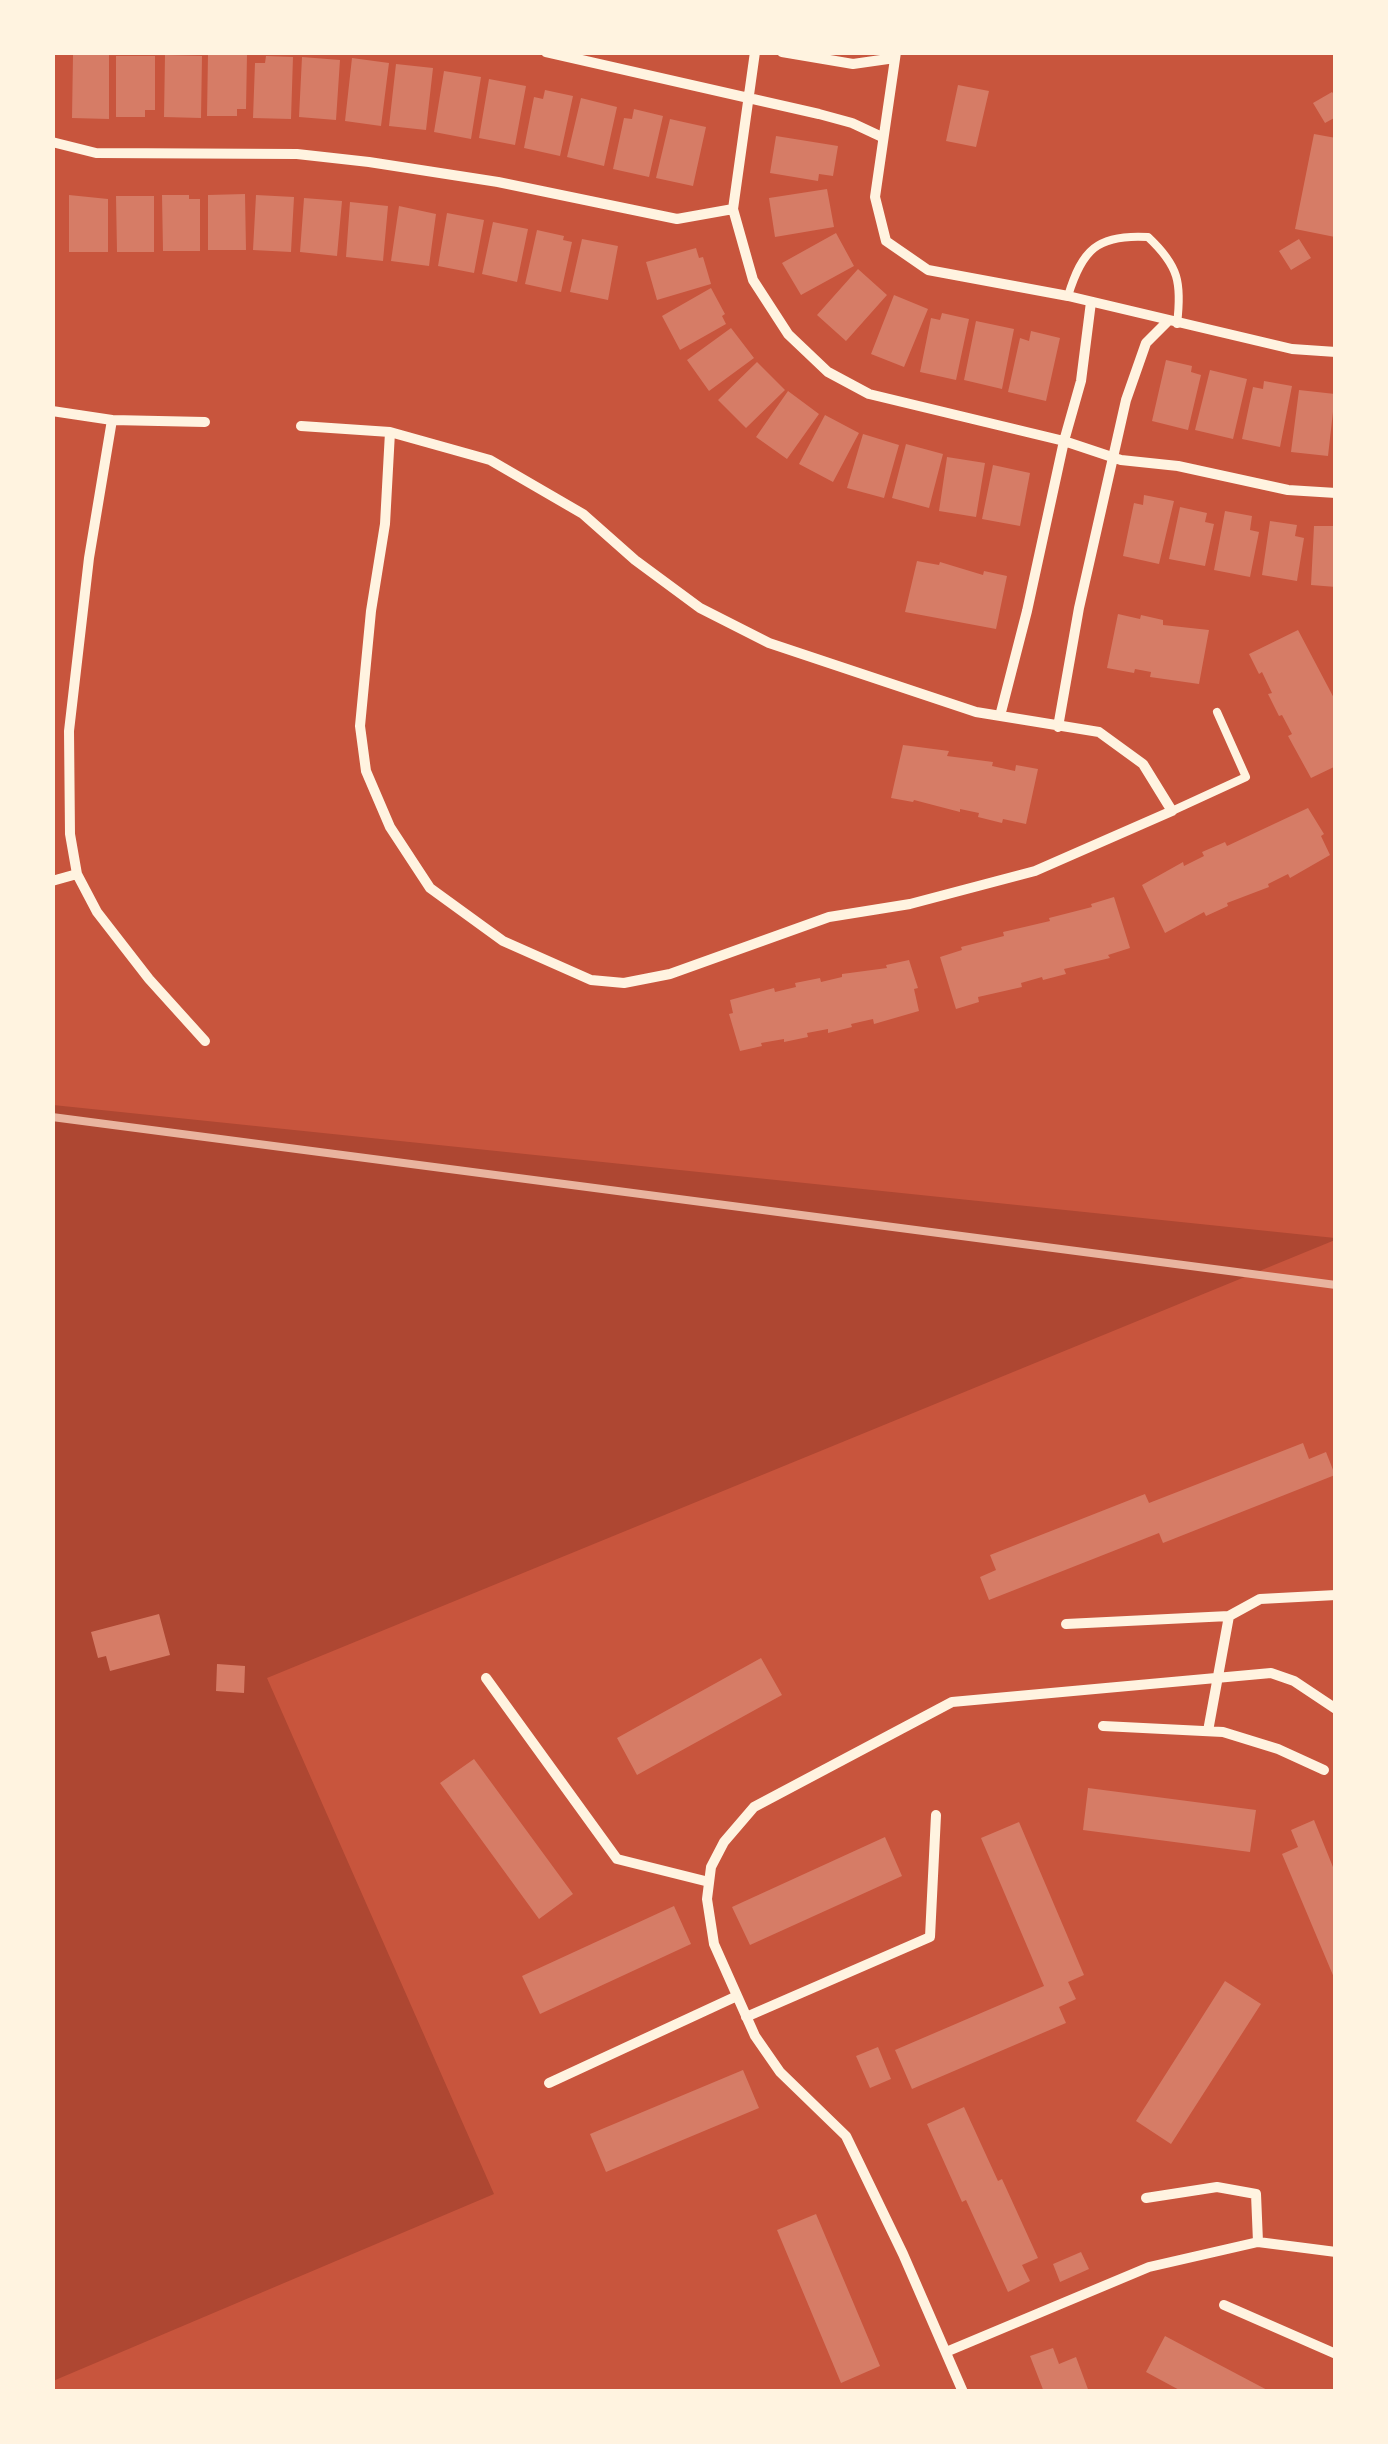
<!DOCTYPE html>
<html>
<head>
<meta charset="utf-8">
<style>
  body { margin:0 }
  #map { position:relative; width:1388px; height:2444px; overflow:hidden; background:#c8553d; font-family:Roboto,sans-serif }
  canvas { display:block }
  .frame { position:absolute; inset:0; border:55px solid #fff3e0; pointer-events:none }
</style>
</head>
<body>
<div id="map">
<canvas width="1388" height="2444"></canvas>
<div class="frame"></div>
</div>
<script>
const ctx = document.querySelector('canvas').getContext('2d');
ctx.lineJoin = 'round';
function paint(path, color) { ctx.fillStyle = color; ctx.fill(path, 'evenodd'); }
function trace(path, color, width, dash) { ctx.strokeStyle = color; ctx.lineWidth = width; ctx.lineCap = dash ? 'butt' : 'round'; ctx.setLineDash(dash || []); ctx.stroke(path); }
paint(new Path2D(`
  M53 1105 1335 1238V1240L267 1678 494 2194 53 2381Z`), '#ae4732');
paint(new Path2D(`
  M208 54H247L246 109H237V116H207Z
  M73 55H109V119L72 118Z
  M165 55 202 56 201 118 164 117Z
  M116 56H155V110H145V117H116Z
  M266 56 293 57 291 119 253 118 255 63H265Z
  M302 57 340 60 336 120 299 117Z
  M352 58 389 63 381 126 345 121Z
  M396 64 433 68 426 130 389 126Z
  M444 71 481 77 471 139 434 132Z
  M489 79 526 86 515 145 479 138Z
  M958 85 989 91 976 147 946 141Z
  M545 90 573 96 560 156 524 148 534 97 543 99Z
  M1332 92 1336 97V117L1325 123 1313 103Z
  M581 98 617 107 604 166 567 157Z
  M634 109 663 116 649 177 613 169 624 118 632 119Z
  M670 119 706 127 693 186 656 178Z
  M1314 134 1336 138 1335 237 1295 229Z
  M776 136 838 146 833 176 819 174 818 181 770 173Z
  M827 189 834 227 775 237 769 198Z
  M245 194 246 250H208V195Z
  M69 195 108 199V252H69Z
  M162 195H189V199H200V251H163Z
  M256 195 294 197 291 252 253 250Z
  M116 196H154V252H117Z
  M304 198 342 201 337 256 300 252Z
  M350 202 388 206 383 261 346 257Z
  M399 206 436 214 429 266 391 261Z
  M447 213 484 220 474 273 438 266Z
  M493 222 528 229 517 282 482 274Z
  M537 230 564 236 563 240 572 242 561 292 525 284Z
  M836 233 854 266 801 295 782 263Z
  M582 239 618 246 608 300 570 292Z
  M1299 239 1311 258 1291 270 1279 251Z
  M696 248 699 258 703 257 711 284 657 300 646 262Z
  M858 269 887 295 846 341 817 315Z
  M711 288 725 314 722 316 726 324 680 350 662 316Z
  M894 295 928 309 904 367 871 354Z
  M942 313 969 319 956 380 920 372 931 318 940 320Z
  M976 321 1014 329 1002 389 964 380Z
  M731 328 754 358 709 391 687 360Z
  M1031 331 1060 338 1046 401 1008 392 1020 338 1029 341Z
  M1166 360 1192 366 1191 372 1201 375 1188 430 1152 421Z
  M757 362 785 390 746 428 718 400Z
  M1210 370 1247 379 1233 439 1195 430Z
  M1264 381 1292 386 1280 447 1242 439 1253 387 1263 389Z
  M1299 390 1335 394 1328 456 1291 452Z
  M788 391 819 414 787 459 756 437Z
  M825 415 859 433 833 482 799 464Z
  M863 434 899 445 884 498 847 488Z
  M906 444 943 454 929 508 892 498Z
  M947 457 985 463 976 517 939 511Z
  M993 465 1030 473 1020 526 982 519Z
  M1144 495 1174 501 1159 564 1123 556 1134 503 1143 505Z
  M1180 507 1207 513 1205 522 1214 524 1205 566 1169 559Z
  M1225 511 1252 516 1250 530 1259 532 1250 577 1214 570Z
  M1270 521 1297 525 1295 536 1304 538 1297 581 1262 575Z
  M1314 526H1336V587L1311 585Z
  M917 561 939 565 940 562 983 575 984 571 1007 576 996 629 905 612Z
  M1118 614 1140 619 1141 615 1163 620V625L1209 630 1199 684 1150 677 1151 672 1135 669 1134 673 1107 668Z
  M1298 630 1336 702V766L1311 778 1288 736 1292 734 1282 715 1279 716 1268 694 1272 693 1262 672 1259 674 1249 654Z
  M903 745 949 751 947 756 993 762 992 766 1015 771 1016 765 1038 769 1026 824 1003 819 1002 823 978 817 979 813 960 809V812L914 800 913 802 891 798Z
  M1308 808 1324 834 1321 836 1330 855 1290 878 1288 874 1268 884 1269 887 1227 903 1228 906 1206 916 1204 912 1165 933 1142 885 1183 862 1184 866 1204 856 1202 852 1225 842 1227 846Z
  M1114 897 1130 948 1108 955 1110 958 1064 969 1066 974 1043 980 1042 977 1021 983 1022 987 978 997 979 1002 956 1009 940 957 962 950 961 947 1004 936 1003 932 1050 921 1049 918 1092 907 1091 904Z
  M909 960 918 988 914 989 919 1011 874 1024 873 1019 851 1024 852 1027 828 1033V1029L807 1033 808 1037 784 1042V1039L761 1043 762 1046 740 1051 729 1014 733 1013 730 1000 774 988 775 992 796 987 795 983 820 978 821 982 842 977V974L887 968 886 965Z
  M1303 1443 1309 1459 1326 1452 1335 1475 1163 1543 1159 1533 989 1600 980 1577 996 1570 990 1555 1145 1494 1149 1503Z
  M159 1614 170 1655 110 1671 106 1656 98 1658 91 1632Z
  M761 1658 782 1695 637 1775 617 1738Z
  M217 1664 245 1666 244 1693 216 1691Z
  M474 1759 573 1894 539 1919 440 1783Z
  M1088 1788 1256 1810 1250 1852 1083 1830Z
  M1314 1820 1335 1872V1980L1282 1854 1298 1847 1291 1830Z
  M1019 1822 1084 1975 1068 1982 1076 1999 1059 2007 1066 2023 912 2089 895 2050 1044 1986 981 1838Z
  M885 1837 902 1876 750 1945 732 1907Z
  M674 1906 691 1944 540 2014 522 1976Z
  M1225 1981 1261 2004 1171 2144 1136 2121Z
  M878 2047 891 2079 870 2088 856 2056Z
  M743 2070 759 2108 606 2172 590 2134Z
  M964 2107 998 2181 1002 2179 1038 2258 1022 2265 1030 2281 1008 2292 966 2200 962 2202 927 2124Z
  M816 2214 880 2366 841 2383 777 2230Z
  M1081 2252 1089 2269 1060 2282 1053 2264Z
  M1165 2336 1271 2392H1183L1146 2372Z
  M1053 2348 1059 2364 1076 2357 1089 2392H1044L1030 2356Z`), '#d67c66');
trace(new Path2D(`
  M1068 296C1082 250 1097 234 1148 237 1179 266 1182 283 1177 324
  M1172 811 1246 777 1217 712`), '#fff3e0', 8);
trace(new Path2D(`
  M546 52 819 114 852 123 882 137
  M755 52 733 209 753 280 788 334 828 372 869 394 1064 441 1121 460 1178 466 1288 490 1336 493
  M782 52 853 64 895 58
  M896 52 875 197 886 241 928 270 1068 296 1292 349 1336 352
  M52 142 96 153 297 154 369 162 498 182 677 219 733 209
  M52 411 112 420 205 422
  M112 420 89 558 69 731 70 834 77 874 97 912 149 979 205 1041
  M301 426 390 432 490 460 583 514 635 560 700 608 769 643 976 712 1099 732 1143 764 1172 811 1035 871 910 904 829 917 670 974 624 983 591 980 503 941 430 888 390 827 366 771 360 726 371 611 385 524 390 432
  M1000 716 1027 611 1064 441 1081 381 1091 302
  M1058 727 1079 608 1126 400 1146 343 1168 321
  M52 881 77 874
  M1066 1624 1229 1616 1260 1599 1336 1595
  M486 1678 617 1859 709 1882
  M1103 1726 1223 1732 1278 1749 1324 1770
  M1208 1731 1229 1616
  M746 2017 930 1937 936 1815
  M549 2083 737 1996
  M1146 2198 1217 2187 1256 2194 1258 2242
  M1224 2305 1336 2354
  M946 2352 1149 2267 1258 2242 1336 2252
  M963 2392 903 2254 846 2136 780 2072 755 2036 714 1944 707 1899 711 1867 724 1842 754 1807 952 1702 1271 1673 1294 1681 1336 1709`), '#fff3e0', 10);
trace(new Path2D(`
  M52 1117 1336 1285`), '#e9b49f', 8);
</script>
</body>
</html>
